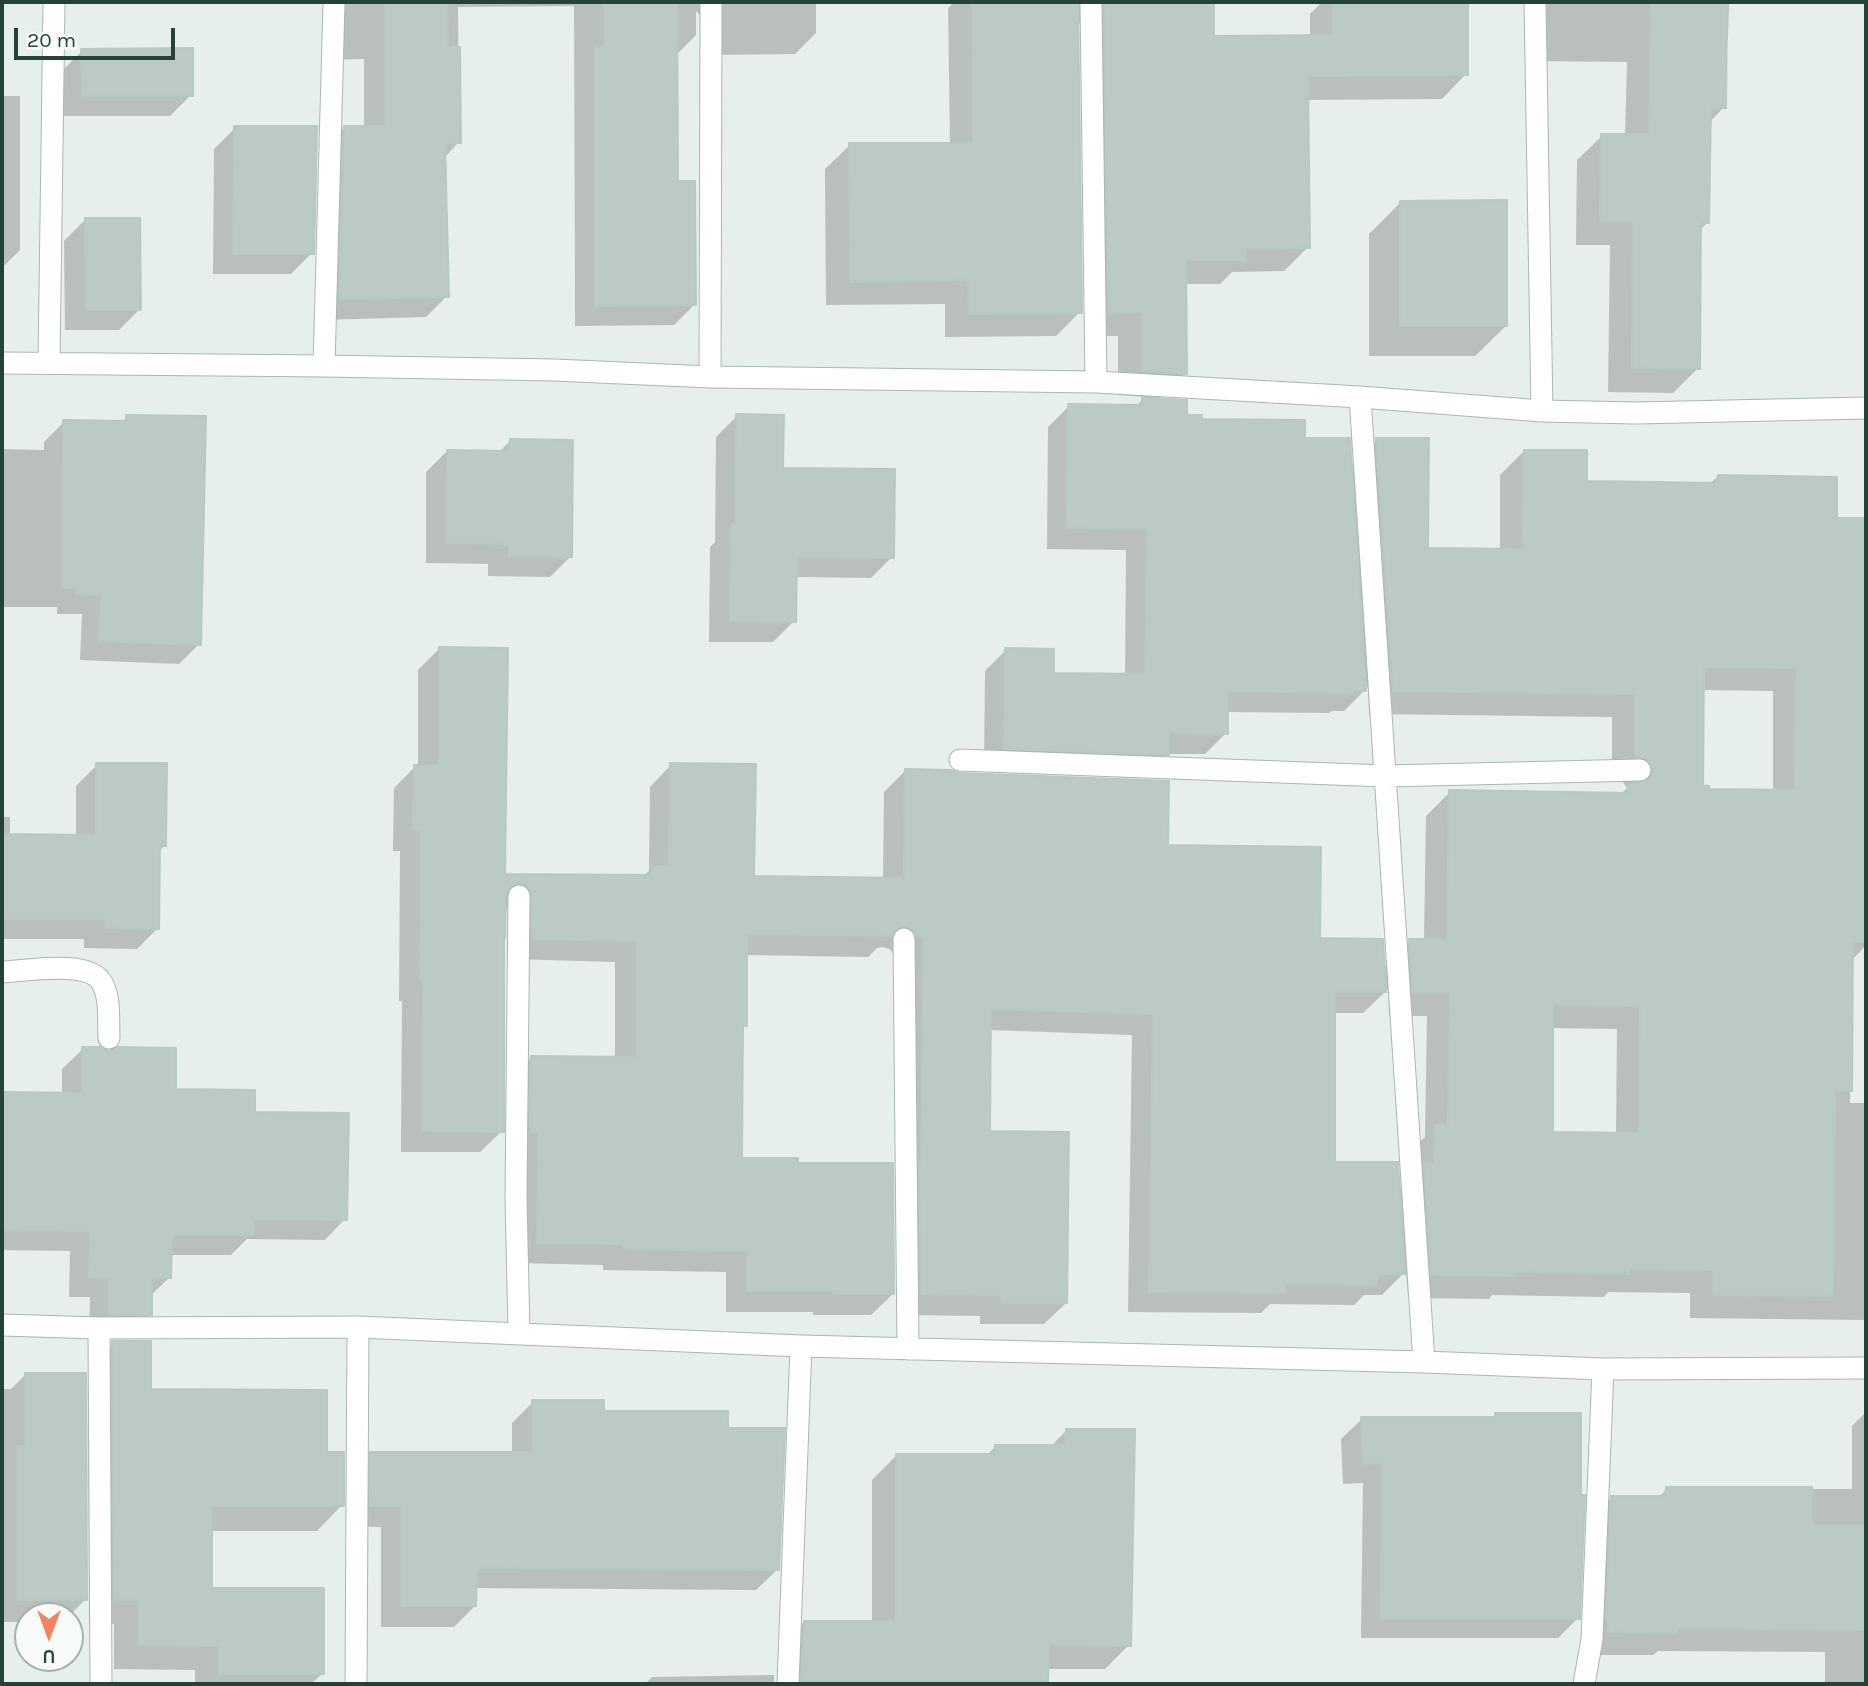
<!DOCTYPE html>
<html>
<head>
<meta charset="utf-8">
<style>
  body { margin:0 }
  #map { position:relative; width:1868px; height:1686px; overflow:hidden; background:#e6efeb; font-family:Karla,sans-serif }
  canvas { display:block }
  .frame { position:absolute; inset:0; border:4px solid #24423a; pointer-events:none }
  .north { position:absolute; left:14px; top:1602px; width:70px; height:70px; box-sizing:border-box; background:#f7fbf9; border:2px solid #a3b1ad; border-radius:50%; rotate:180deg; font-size:19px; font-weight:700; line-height:28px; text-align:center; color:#24423a }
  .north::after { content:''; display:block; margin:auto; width:24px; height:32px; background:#f4845f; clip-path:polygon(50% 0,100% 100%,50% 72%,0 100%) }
  .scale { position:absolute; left:14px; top:28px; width:161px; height:32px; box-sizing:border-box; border:4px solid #24423a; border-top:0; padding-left:9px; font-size:21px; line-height:24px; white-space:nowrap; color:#24423a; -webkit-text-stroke:5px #f7fbf9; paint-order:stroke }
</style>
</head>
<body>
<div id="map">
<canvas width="1868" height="1686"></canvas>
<div class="frame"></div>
<div class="north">U</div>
<div class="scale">20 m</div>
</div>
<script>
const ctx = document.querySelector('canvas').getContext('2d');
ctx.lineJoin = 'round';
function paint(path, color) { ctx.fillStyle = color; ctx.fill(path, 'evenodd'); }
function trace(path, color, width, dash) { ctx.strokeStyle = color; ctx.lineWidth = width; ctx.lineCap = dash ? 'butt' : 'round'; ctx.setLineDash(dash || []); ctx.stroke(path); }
paint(new Path2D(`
  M329 2H816V33L795 54 704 55 702 17 696 11V35L676 55 677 182 695 304 674 325 575 326 574 6 458 7 459 142 444 158 447 296 426 317 319 320 323 149 344 128H364V59L329 60Z
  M955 2H1212V38L1310 37V14L1322 2H1466V74L1442 99 1307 100 1308 247 1284 271 1232 272 1220 284H1184L1185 373 1158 400 1186 416 1200 421 1303 440 1350 467 1377 440 1426 550 1500 551V475L1524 451 1585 483 1710 484 1718 476 1835 520H1866V945L1852 960 1850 1103H1866V1336H1864V1320L1690 1318V1293L1608 1292 1604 1297 1492 1295 1489 1299 1408 1298 1406 1271 1382 1295H1364L1354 1305 1270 1304 1261 1313 1128 1312 1132 1035 989 1030 988 1132 1066 1303 1044 1324H980V1316L900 1315 895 957 890 949 882 947 877 948 868 957 745 955V1025L742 1029 740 1160 796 1165 893 1294 871 1315H813V1312H726V1272L603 1270V1265L516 1263 510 1079 531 1058 615 1059V962L511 959 510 912 504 906 502 1131 480 1152H401L402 1001H399L400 851H393L394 788 415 767H418V670L439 649 503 876 642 877 649 871 650 787 671 765 753 878 883 880 884 792 905 771 1166 847 1319 940 1383 968 1410 941H1424L1426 816 1450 792 1621 794 1627 788 1623 782 1612 780V717L1369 714 1368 687 1344 711H1332L1329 713 1226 712V733L1205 754H1167L1146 775 984 769 985 671 1006 650 1052 675 1125 676 1126 550 1047 549 1048 427 1069 406 1135 407 1145 397 1118 395V336H1085L1081 27 1077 17 1080 312 1056 336 945 337V304L826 305 825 169 850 145H950L948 8ZM1702 690 1773 691V792L1707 791 1701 787ZM1388 989 1389 1016H1427L1425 1137 1412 1150 1411 1178 1398 1191 1333 1163V1013H1363ZM1551 1028 1617 1029 1616 1134 1551 1133Z
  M1532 2H1729L1728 39 1725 42 1724 107 1709 123 1708 222 1699 231 1698 368 1673 393 1608 392 1610 245H1576L1577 160 1602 136H1625L1627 62 1531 61Z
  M82 51 191 95 170 116H62L61 72Z
  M2 96H20V250L2 268Z
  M235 128 312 253 291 274H213L214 149Z
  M1400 203 1506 326 1475 356H1369V234Z
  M85 220 140 309 119 330H65L64 241Z
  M737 416 781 470 892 557 871 578 795 577 794 621 773 642H709L710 547 715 542 716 437Z
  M127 417 199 644 179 664 80 660 82 614H57V607H2V449L44 450V442L64 422 120 423Z
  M510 441 571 556 550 577 488 576V564L426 563V472L447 451 499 452Z
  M97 765 165 845 159 851 158 928 137 949 84 948V939H2V817H10V836L76 837V786Z
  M83 1049 174 1090 253 1114 345 1219 325 1240 247 1239 231 1255H170L169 1278 150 1296V1314L130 1334 89 1335 90 1297H69L70 1251 2 1250V1094L62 1095V1069Z
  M113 1343 149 1391 325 1453 342 1505 317 1531H211V1590L322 1674 311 1684H195V1670L114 1669V1624H89L88 1368Z
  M25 1375 86 1599 69 1616H28V1622H2V1389H11Z
  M533 1402 726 1430 778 1569 756 1590 475 1588V1606L454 1627H381V1527H350V1474L371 1453H512V1423Z
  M1866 1412V1684H1825V1652L1658 1651 1653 1655H1586L1589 1520 1612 1497 1658 1498 1667 1489H1852V1426Z
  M1496 1415 1578 1618 1558 1638H1361L1363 1483 1343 1484 1341 1439 1362 1419H1492Z
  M1066 1431 1129 1645 1105 1669H1047V1684H778L780 1647 804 1622H872V1480L896 1456H986L995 1447H1050Z
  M774 1675V1684H645L652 1677Z`), '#0003');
const building = new Path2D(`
  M385 2H447L448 47H460L461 143H445L449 297 339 299 344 126H385Z
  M604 2H677L678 181H695L696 305 595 306V47H604Z
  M972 2H1078L1082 313 969 314 968 280 850 282 849 143H973Z
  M1104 2H1214V36L1333 35V2H1468V75L1308 76 1310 248 1246 249V260H1186L1187 374 1142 371V312L1108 313Z
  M1651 2H1727L1726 108H1711L1709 223 1701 222 1700 369 1632 368 1633 221H1600L1601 134H1649Z
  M193 48V96H82L81 49Z
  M234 126H317L314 254H233Z
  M1507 200V326H1400V201Z
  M85 218H140L141 310H86Z
  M1142 398 1187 400V415H1202V419L1305 420V438H1350L1366 691 1352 690V693L1228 691V734L1169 733V755L1004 749 1005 648 1054 649V673L1145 674 1147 529 1067 528 1068 404 1142 405Z
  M736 414 784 415 783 468 895 469 894 558 797 557 796 622 730 621 731 524H735Z
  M126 415 206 416 201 645 99 641 101 595 76 594V588H62L63 420 126 421Z
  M1376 438H1429L1428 548 1523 549 1524 450H1587V481L1717 483 1718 475 1837 477V518H1866V942H1853L1852 1091H1835L1833 1296 1713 1295V1270L1630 1269V1274L1515 1272V1276L1431 1275 1424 1163H1434L1435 1125H1448L1450 993H1413L1409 939H1447L1449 790 1628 793V785L1647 781 1652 776 1653 769 1647 759 1635 757V694L1393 691ZM1704 667 1796 668 1795 790 1709 789V786H1703ZM1553 1005 1640 1006 1639 1133 1553 1132Z
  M510 439 573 440 572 557 509 556V544L446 543 447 450 509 451Z
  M439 647 508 648 505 874 651 875V866H669L670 763 756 764 754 876 904 878 905 769 951 770 960 773 1169 781 1168 845 1321 847 1320 938 1383 939 1386 992H1335V1162H1398L1405 1274H1377V1285L1285 1284V1293L1149 1292 1153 1014 991 1009 990 1131 1069 1132 1067 1303H1001V1295L921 1294 919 1163H921L924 937 917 936 911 928 905 926 897 928 892 936 747 934V1026H743L742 1158H798V1163H893L894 1294H834V1291H747V1251L624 1249V1244L537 1243 538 1132H530L531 1056 636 1057V941L532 939 531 890 525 884 512 885 506 895 505 938H504V1132L422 1131 423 980H420L421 831 413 830 414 765H439Z
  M96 763H167L166 846H160L159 929 105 928V919H2V834L96 835Z
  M82 1047H100L109 1051 118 1047 176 1048V1089L255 1090V1112L349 1113 347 1220 254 1219V1235H172L171 1278H152V1315H109V1278L89 1277 90 1231 2 1230V1092L82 1093Z
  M112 1341H151V1389L327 1390V1452H344V1506H212V1588H324V1674H219V1646L139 1645V1600H114Z
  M25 1373H86L87 1600H17V1446H25Z
  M532 1400H604V1411H728V1428H785L779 1570 477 1568 476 1606H401V1506H370V1452H532Z
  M1495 1413H1581V1495H1585L1580 1619H1381L1382 1463 1363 1464 1361 1417H1495Z
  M1066 1429H1135L1131 1646 1049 1645 1048 1684 801 1683 804 1621H896V1454H994L995 1445H1065Z
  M1666 1487H1812V1525H1866V1630L1678 1628V1633L1608 1632V1619H1606L1611 1496H1665Z`);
paint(building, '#bbcac4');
trace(building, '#b8c9c2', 2);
const street = new Path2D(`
  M1091 2 1096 382
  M1535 2 1542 411
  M2 363 324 366 554 370 710 377 1096 382 1360 397 1542 411 1636 413 1866 408
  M49 363 54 2
  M324 366 334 2
  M710 377 711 2
  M1360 397 1424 1362
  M960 760 1386 776 1640 770
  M519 896 516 1197 519 1334
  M904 939 908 1349
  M2 972C26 971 90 959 102 983 111 999 108 1020 109 1038
  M2 1325 99 1328 358 1327 801 1346 1424 1362 1603 1369 1866 1368
  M99 1328 101 1684
  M356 1684 358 1327
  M788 1684 801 1346
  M1584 1684 1592 1639 1603 1369`);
trace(street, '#a8b8b2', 23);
trace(street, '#fff', 21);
</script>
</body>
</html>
